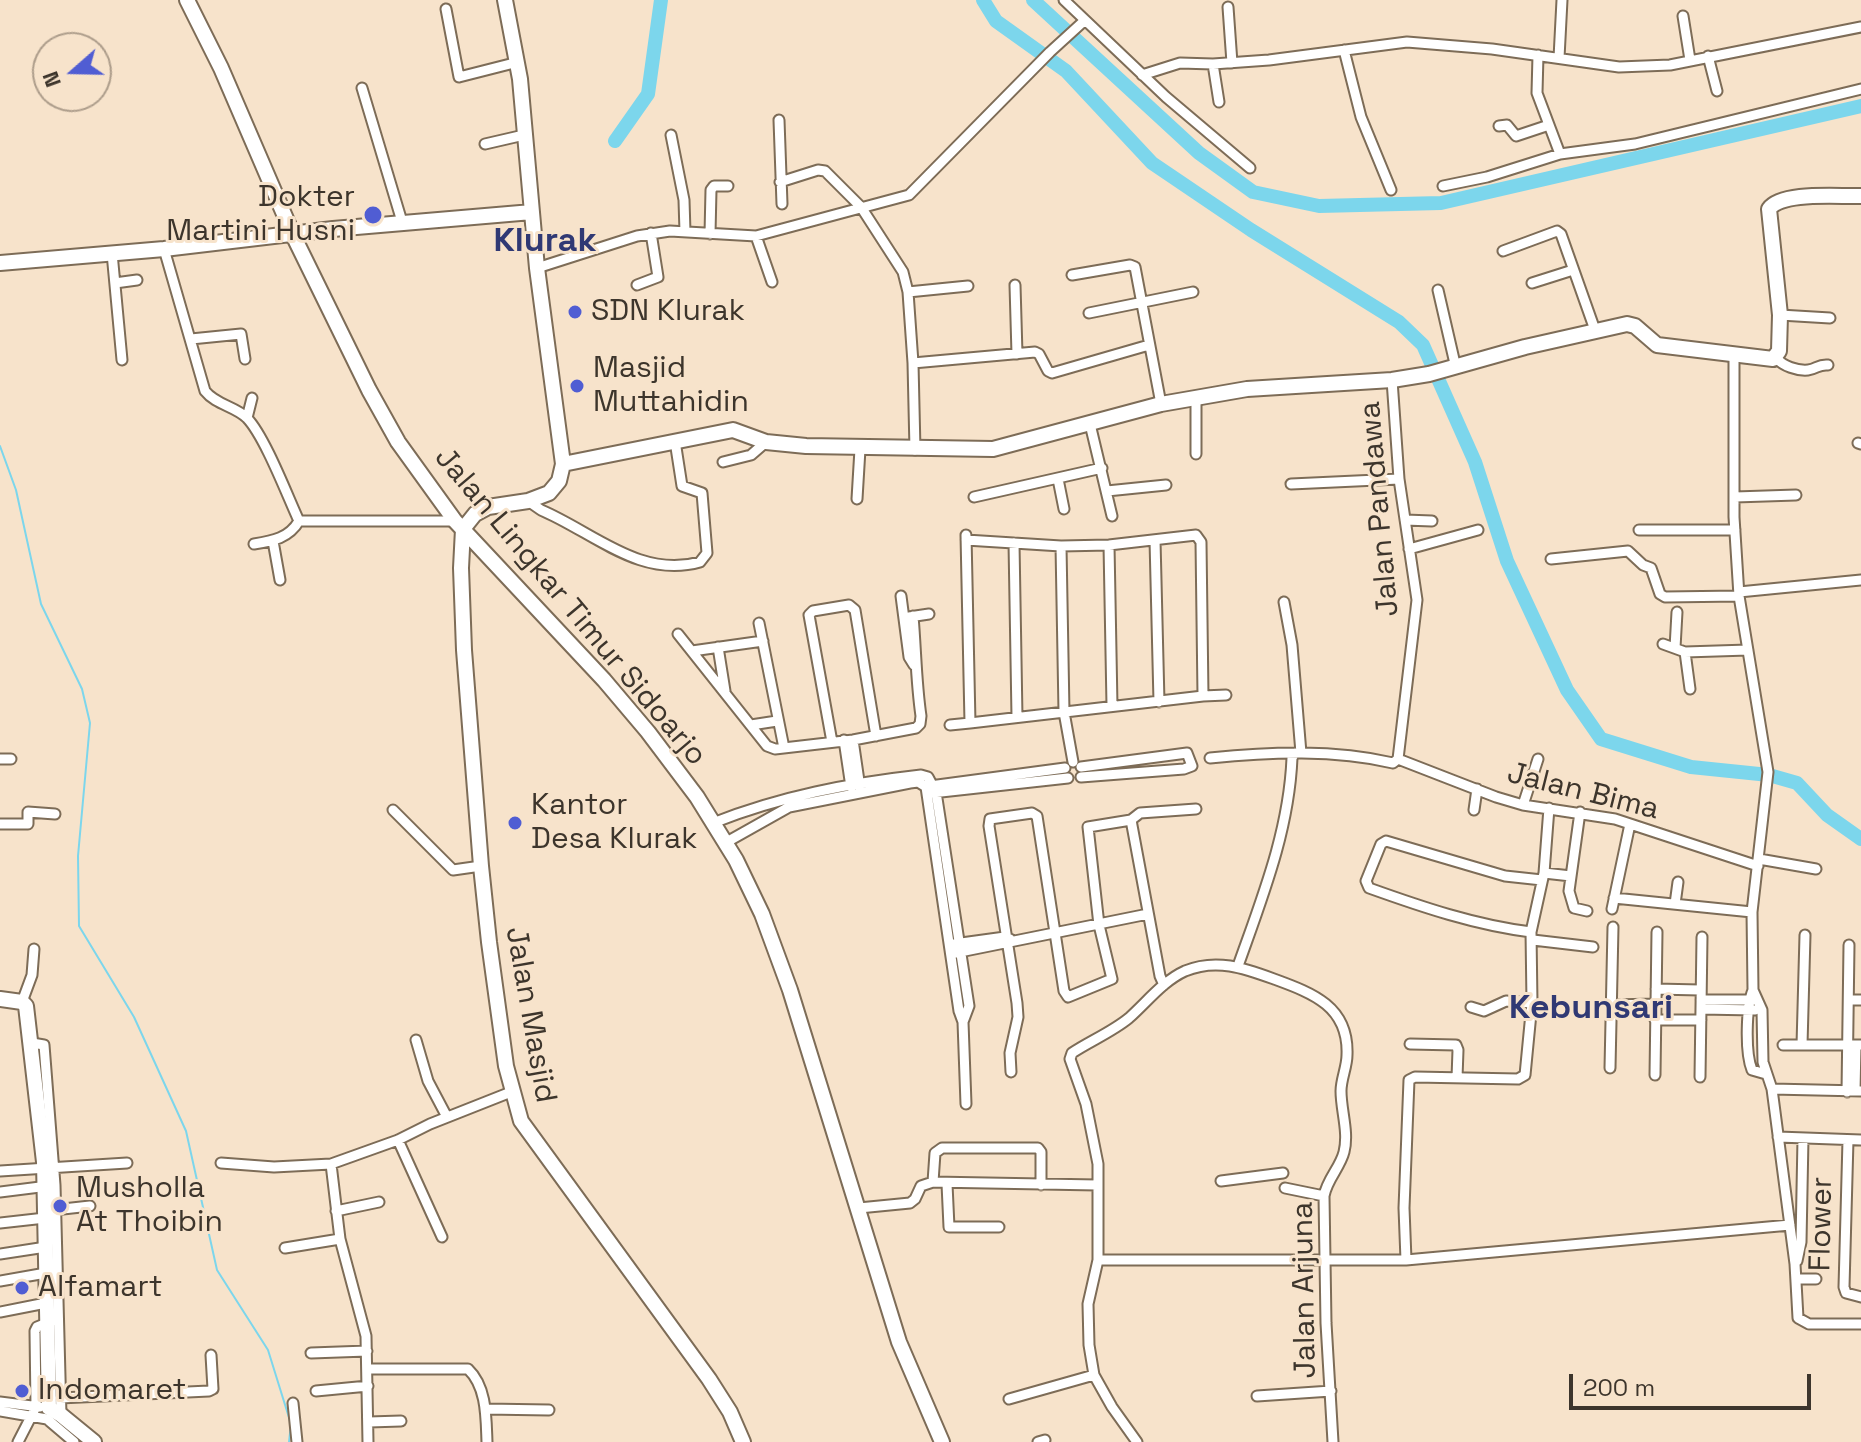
<!DOCTYPE html>
<html>
<head>
<meta charset="utf-8">
<style>
  body { margin:0 }
  #map { position:relative; width:1861px; height:1442px; overflow:hidden; background:#f7e3cb; font-family:"Space Grotesk",sans-serif }
  canvas { display:block }
  .north { position:absolute; left:32px; top:32px; width:80px; height:80px; box-sizing:border-box; background:#f7e3cb; border:2px solid #ad9d8b; border-radius:50%; rotate:250deg; font-size:22px; font-weight:700; line-height:32px; text-align:center; color:#3d352c }
  .north::after { content:''; display:block; margin:auto; width:28px; height:36px; background:#505dd3; clip-path:polygon(50% 0,100% 100%,50% 72%,0 100%) }
  .scale { position:absolute; left:1569px; top:1374px; width:242px; height:36px; box-sizing:border-box; border:4px solid #3d352c; border-top:0; padding-left:10px; font-size:24px; line-height:28px; white-space:nowrap; color:#3d352c; -webkit-text-stroke:6px #f7e3cb; paint-order:stroke }
</style>
</head>
<body>
<div id="map">
<canvas width="1861" height="1442"></canvas>
<div class="north">N</div>
<div class="scale">200 m</div>
</div>
<script>
const ctx = document.querySelector('canvas').getContext('2d');
ctx.lineJoin = 'round';
function trace(path, color, width, dash) { ctx.strokeStyle = color; ctx.lineWidth = width; ctx.lineCap = dash ? 'butt' : 'round'; ctx.setLineDash(dash || []); ctx.stroke(path); }
function label(font, color, halo, rows, align = 'center') {
  ctx.font = font + ' "Space Grotesk",sans-serif'; ctx.lineWidth = 6; ctx.setLineDash([]); ctx.textBaseline = 'middle'; ctx.strokeStyle = halo; ctx.fillStyle = color; for (const [text, x, y, turn = 0] of rows) {
    ctx.save(); ctx.translate(x, y); ctx.rotate((+turn || 0) * Math.PI / 180); ctx.textAlign = isNaN(turn) ? turn : align; if (halo) ctx.strokeText(text, 0, 0); ctx.fillText(text, 0, 0); ctx.restore();
  }
}
trace(new Path2D(`
  M0 446 16 490 41 604 82 689 90 723 78 856 79 926 134 1017 186 1131 217 1270 268 1350 291 1424 289 1442`), '#7cd6ec', 2);
trace(new Path2D(`
  M983 0 996 21 1066 71 1152 163 1251 230 1399 322 1423 345 1475 462 1507 561 1567 690 1601 739 1691 767 1769 775 1797 783 1827 815 1861 839
  M1033 0 1199 153 1253 192 1319 206 1441 203 1861 106
  M615 141 648 94 661 0`), '#7cd6ec', 14);
const street = new Path2D(`
  M1064 0 1166 97 1250 168
  M1228 7 1232 63
  M446 9 459 77 518 62
  M1683 16 1690 60
  M1344 50 1361 117 1391 190
  M1538 55 1537 93 1560 154
  M1708 56 1717 91
  M1559 58 1562 0
  M1213 64 1219 102
  M1142 75 1180 63 1213 64 1269 60 1407 42 1492 49 1619 67 1670 65 1861 27
  M362 88 403 225
  M779 120 782 204
  M1499 126 1507 125 1516 136 1549 125
  M671 135 684 200 685 232
  M485 144 524 135
  M780 182 818 170 825 171 861 207 903 272 908 292 913 363 915 450
  M1443 186 1487 177 1560 154 1635 144 1861 89
  M710 234 711 190 714 186H728
  M756 236 772 282
  M164 249 205 391C216 405 235 406 247 418 265 437 287 495 299 521H455
  M1503 251 1557 231 1561 234 1595 330
  M112 253 122 360
  M537 268 637 236 670 231 756 236 909 195 1050 52 1084 21
  M1072 275 1130 265 1135 267 1161 404
  M115 283 137 280
  M1532 283 1573 270
  M637 285 658 277 651 233
  M1015 285 1017 354
  M1438 290 1456 368
  M908 292 968 286
  M1089 313 1193 292
  M1780 315 1830 318
  M191 339 241 334 245 359
  M1734 356V517L1739 596 1768 772 1752 912 1753 990C1746 1007 1745 1053 1752 1070L1766 1074
  M1776 358C1783 366 1797 371 1808 370 1817 369 1818 364 1828 365
  M913 363 1035 352 1039 354 1048 371 1052 373 1149 345
  M1392 380 1399 479 1417 600 1398 759
  M1196 397V454
  M247 418 252 398
  M1090 424 1112 516
  M1858 443 1861 444
  M723 462 751 455 766 442
  M1058 479 1064 509
  M1291 484 1399 479
  M1107 491 1166 485
  M974 497 1102 468
  M1735 497 1796 495
  M857 499 860 449
  M528 501 541 510C593 532 640 579 700 562L707 553 702 493 682 486 675 441
  M1405 520 1432 521
  M1639 530H1735
  M966 540 1061 546 1109 545 1196 535 1201 542 1203 696 970 723
  M1155 540 1159 702
  M273 541 280 580
  M1014 543 1017 717
  M254 544C273 541 289 538 299 521
  M1109 545 1112 706
  M1061 546 1064 712 1073 762
  M1409 549 1478 530
  M1551 559 1628 551 1643 565 1651 568 1660 594 1665 597 1739 596
  M1739 592 1861 580
  M901 596 909 657 914 665
  M1284 602 1292 645 1301 753
  M909 617 929 614
  M759 623 784 748
  M678 634 767 746 775 749 853 740 916 728 920 724 921 716C916 682 916 650 913 616
  M1663 644 1685 652 1748 650
  M718 647 725 691
  M1675 648 1677 612
  M692 651 763 641
  M1685 652 1690 689
  M1203 696 1226 695
  M751 725 777 721
  M950 725 970 723 966 535
  M844 740 851 787
  M853 740 860 788
  M832 742 809 615 813 611 849 605 855 610 876 736
  M1210 758C1270 752 1334 749 1393 763L1398 759
  M0 759H11
  M1398 759 1496 797 1523 805 1615 819 1758 866
  M1081 777 1184 769 1192 766 1187 753 1081 767
  M930 786 1065 768
  M932 793 1068 778
  M1523 805 1538 759
  M393 810 453 870 481 866
  M1474 810 1477 789
  M1580 812 1569 891 1574 908 1587 911
  M713 823C781 796 850 783 921 775L928 777 936 792 969 1006 963 1022
  M0 824H28V812L55 814
  M725 843 789 807 910 783 918 782 926 787 959 1011 963 1022 966 1104
  M1759 859 1816 869
  M1544 873 1571 876
  M1614 898 1752 912
  M1675 904 1678 882
  M1612 909 1630 824
  M1531 932C1475 925 1422 907 1369 888L1366 881 1381 844 1386 841 1505 876 1542 880
  M1805 935 1802 1045H1861
  M1533 940 1593 947
  M954 944 1005 937 1010 939
  M955 953 1148 914
  M1238 966C1262 898 1289 831 1292 758L1295 753
  M1164 985 1160 976 1131 820 1140 813 1196 809
  M1656 989 1700 990
  M1753 990 1762 1010 1763 1062 1772 1089 1795 1264 1798 1318 1809 1324H1861
  M1701 1000H1753
  M1849 1000H1861
  M22 1002 32 975 34 949
  M1612 1005 1655 1004
  M1471 1007 1484 1011 1506 1001 1532 1003
  M1701 1009 1755 1010
  M1655 1020H1701
  M416 1040 428 1081 447 1117
  M32 1043 44 1045 55 1185 61 1415
  M1410 1044 1456 1045 1458 1050 1457 1078
  M1783 1045H1802
  M1610 1068 1613 927
  M1011 1072 1010 1053 1018 1017 1017 1003 989 826 990 819 1032 813 1037 816 1064 991 1068 997 1112 979 1099 925 1088 827 1131 820
  M1655 1075 1657 932
  M1700 1077 1702 937
  M1772 1089 1861 1091
  M1855 1091 1856 1045
  M1847 1092 1849 945
  M1778 1137 1861 1140
  M398 1140 442 1237
  M1848 1140 1844 1287 1846 1293 1861 1297
  M221 1163 274 1167 331 1164 398 1140 430 1124 511 1092
  M331 1164 340 1239 366 1336 368 1442
  M0 1171 127 1163
  M1221 1181 1283 1173
  M933 1182 935 1153 942 1148H1038L1041 1152V1185
  M947 1184 949 1227H999
  M1285 1188 1324 1196
  M0 1192 48 1186
  M859 1208 910 1203 915 1199 921 1186 933 1182 1097 1185
  M54 1210 90 1206
  M336 1211 379 1202
  M0 1223 45 1218
  M285 1248 340 1239
  M0 1254 46 1247
  M1098 1260H1406L1790 1225
  M1406 1260 1404 1208 1409 1080 1415 1077 1518 1079 1525 1075 1532 1003 1531 932 1544 873 1549 808
  M1797 1261 1801 1242 1803 1138
  M1796 1279H1816
  M0 1281 46 1273
  M0 1312 46 1303
  M311 1353 367 1351
  M368 1369H468C487 1387 486 1418 487 1442
  M316 1391 368 1386
  M1257 1396 1331 1391
  M60 1398 209 1391 213 1389 211 1355
  M1009 1399 1094 1375
  M0 1402 40 1407
  M293 1403 297 1442
  M486 1409 549 1410
  M0 1411 47 1419 74 1442
  M369 1422 401 1421
  M18 1442 36 1407 35 1331 37 1327 52 1321
  M1038 1442 1045 1440
  M1137 1442 1112 1407 1094 1375 1089 1345 1088 1304 1098 1260V1164L1086 1104 1070 1059 1072 1053C1090 1041 1112 1032 1129 1018 1147 1002 1163 981 1185 971 1216 958 1244 968 1274 979 1312 993 1349 1006 1347 1055 1347 1067 1341 1079 1341 1091 1341 1111 1349 1132 1344 1152 1340 1168 1327 1179 1324 1196L1326 1323 1333 1442`);
const secondary = new Path2D(`
  M187 0 221 68 293 235 369 390 398 442 455 521 604 680 648 732 697 797 736 860 762 914 790 990 899 1342 942 1442
  M505 0 520 79 537 268 563 464 559 481 549 493 528 501 488 507 475 514 463 529 461 568 464 650 481 866 489 942 506 1066 521 1121 709 1379 730 1412 743 1442
  M0 263 164 249 333 229 532 212
  M563 464 733 430 766 442 806 446 993 449 1161 404 1247 389 1392 380 1429 374 1525 347 1627 324 1635 326 1657 345 1773 359 1779 351 1780 315 1769 209C1782 191 1839 197 1861 196
  M0 999 22 1002 26 1006 44 1162 49 1408 61 1415 94 1442`);
trace(street, '#7d6c57', 13);
trace(secondary, '#7d6c57', 18);
trace(street, '#fff', 9);
trace(secondary, '#fff', 14);
for (const [x, y, r, color] of [
  [373,215,10,"#505dd3"],
  [575,312,8,"#505dd3"],
  [577,386,8,"#505dd3"],
  [515,823,8,"#505dd3"],
  [60,1206,8,"#505dd3"],
  [22,1288,8,"#505dd3"],
  [22,1391,8,"#505dd3"]
]) { const dot = new Path2D(); dot.arc(x, y, r, 0, 2 * Math.PI); ctx.fillStyle = color; ctx.fill(dot); trace(dot, '#f7e3cb', 3); }
label('30px', '#3d352c', '#f7e3cb', [
  ["Dokter",355,198,"right"],
  ["Martini Husni",355,232,"right"],
  ["SDN Klurak",591,312],
  ["Masjid",593,369],
  ["Muttahidin",593,403],
  ["Kantor",531,806],
  ["Desa Klurak",531,840],
  ["Musholla",76,1189],
  ["At Thoibin",76,1223],
  ["Alfamart",38,1288],
  ["Indomaret",38,1391]
], 'left');
label('30px', '#3d352c', '#f7e3cb', [
  ["Jalan Pandawa",1380,509,-95],
  ["Jalan Lingkar Timur Sidoarjo",570,607,50],
  ["Jalan Bima",1583,792,14],
  ["Jalan Masjid",530,1015,80],
  ["Flower",1822,1224,-89],
  ["Jalan Arjuna",1305,1290,-91]
]);
label('bold 34px', '#303974', '#f7e3cb', [
  ["Klurak",545,242],
  ["Kebunsari",1591,1009]
]);
</script>
</body>
</html>
